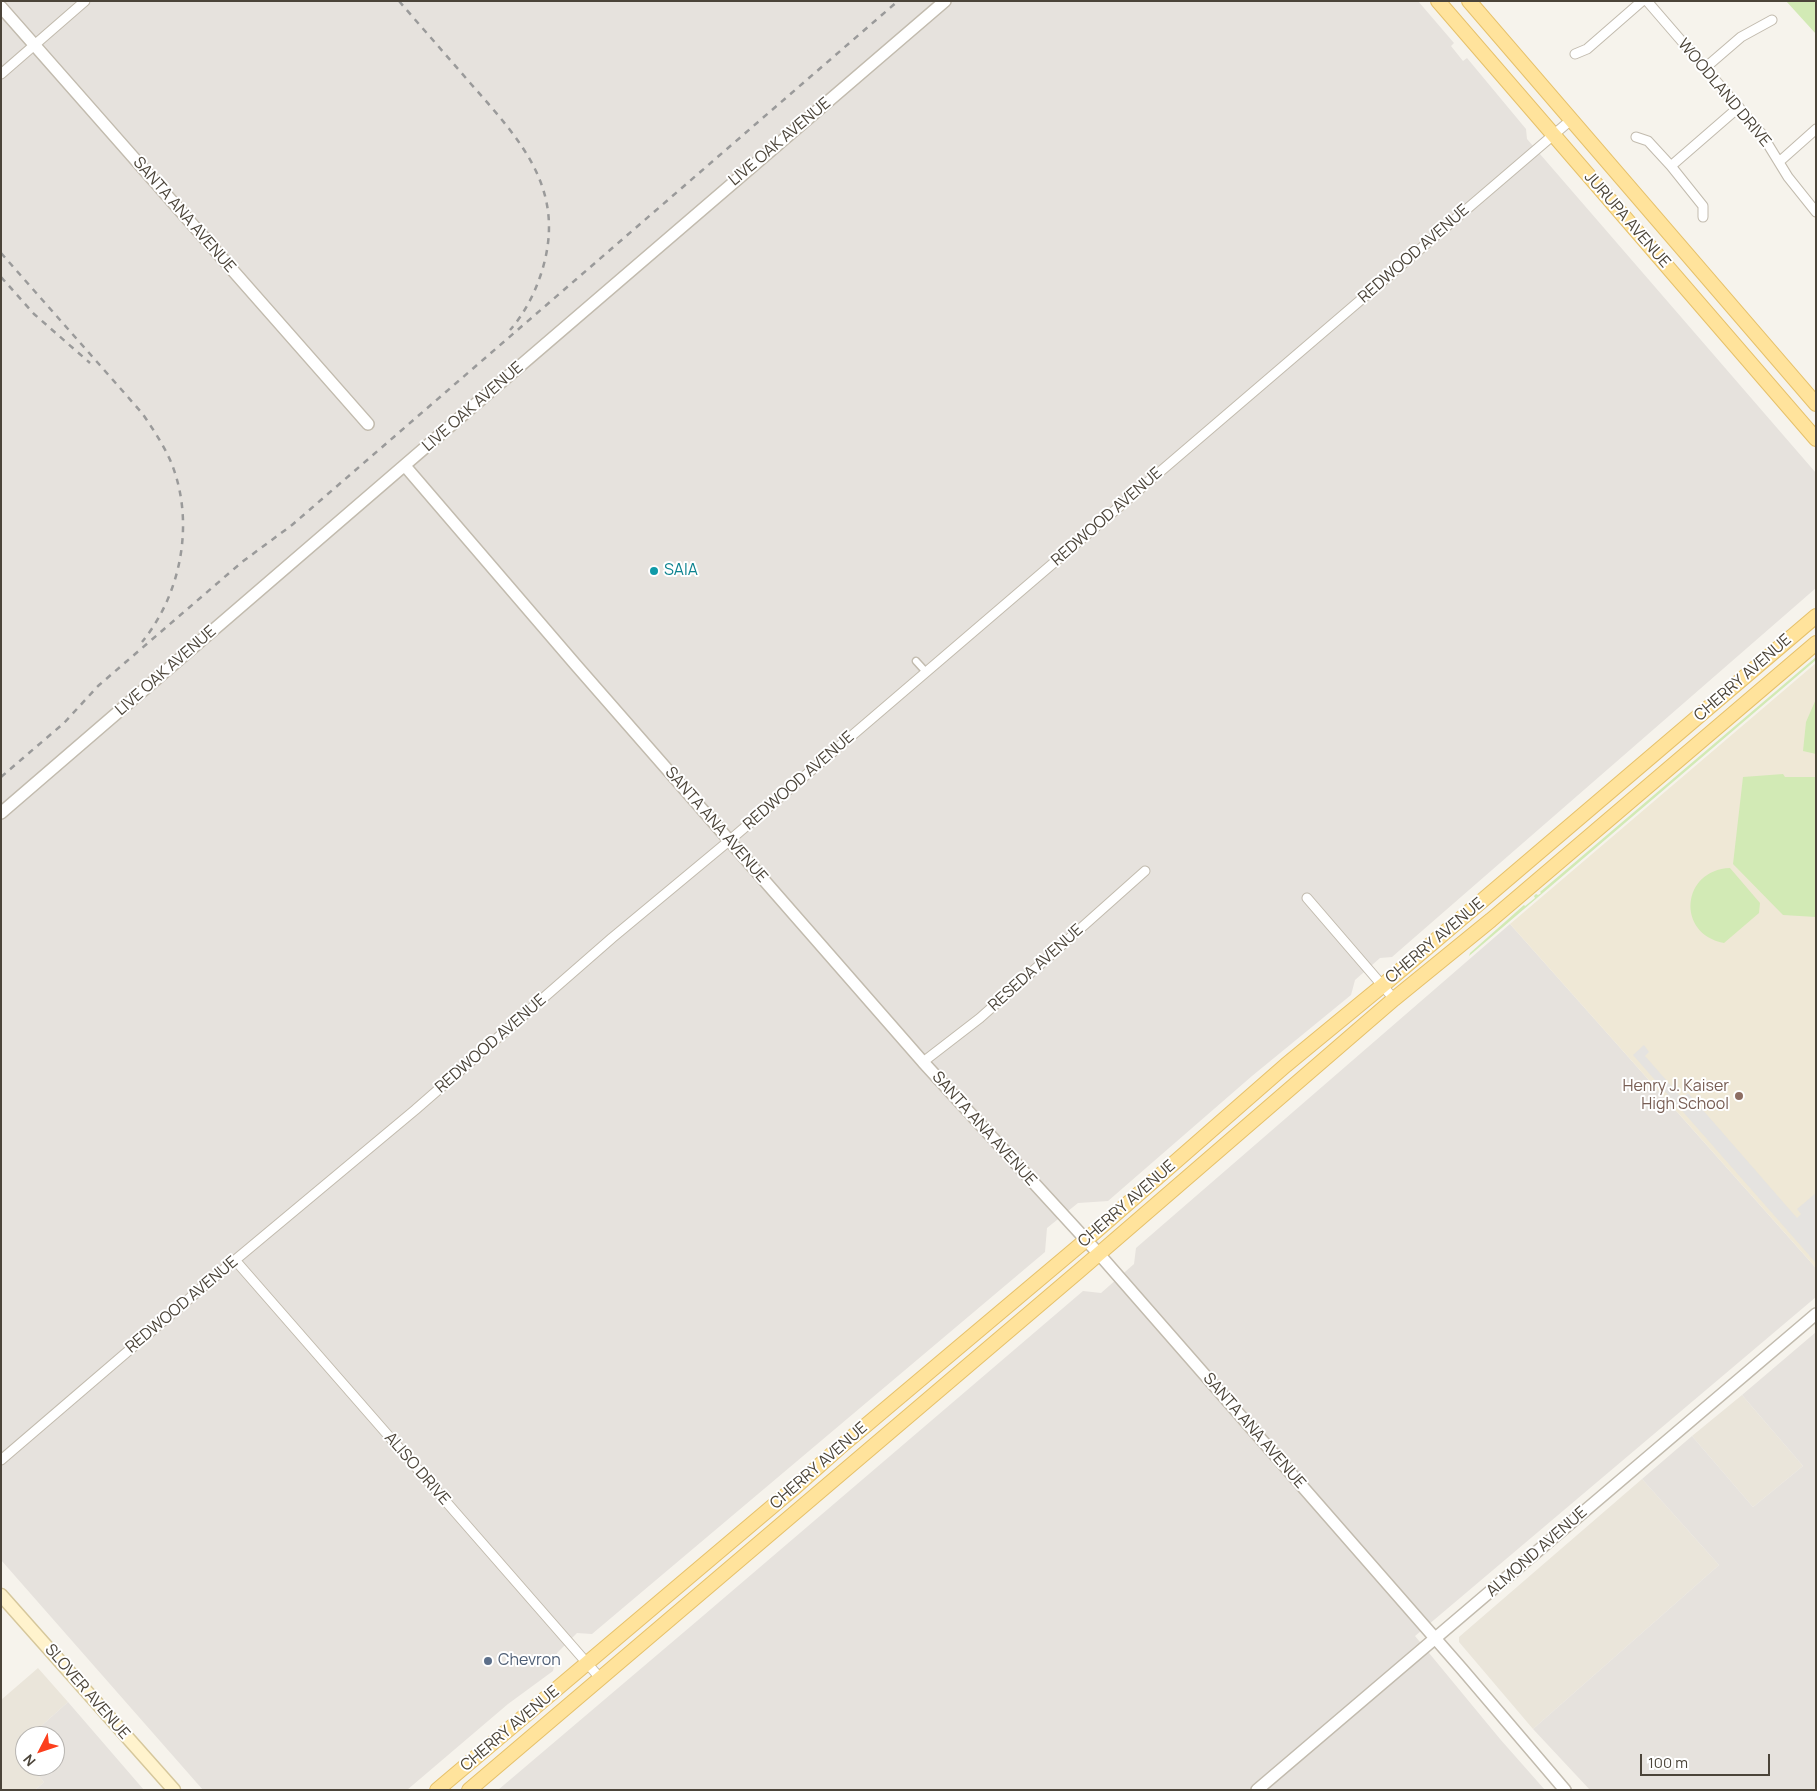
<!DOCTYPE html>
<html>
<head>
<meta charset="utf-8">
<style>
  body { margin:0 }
  #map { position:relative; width:1817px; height:1791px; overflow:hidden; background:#f6f3ec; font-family:Manrope,sans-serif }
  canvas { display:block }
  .frame { position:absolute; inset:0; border:2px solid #4b4439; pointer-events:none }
  .north { position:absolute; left:15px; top:1726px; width:50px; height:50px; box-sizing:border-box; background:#fff; border:1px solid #b7b4b0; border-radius:50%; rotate:229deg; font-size:14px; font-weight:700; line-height:20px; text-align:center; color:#4b4439 }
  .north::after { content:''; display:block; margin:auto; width:18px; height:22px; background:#fc3f1d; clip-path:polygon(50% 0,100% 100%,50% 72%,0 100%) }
  .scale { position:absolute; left:1640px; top:1754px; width:130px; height:22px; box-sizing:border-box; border:2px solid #4b4439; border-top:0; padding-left:6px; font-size:15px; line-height:18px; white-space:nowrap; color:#4b4439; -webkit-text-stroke:4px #fff; paint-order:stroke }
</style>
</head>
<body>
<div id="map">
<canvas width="1817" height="1791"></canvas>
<div class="frame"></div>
<div class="north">N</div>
<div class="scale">100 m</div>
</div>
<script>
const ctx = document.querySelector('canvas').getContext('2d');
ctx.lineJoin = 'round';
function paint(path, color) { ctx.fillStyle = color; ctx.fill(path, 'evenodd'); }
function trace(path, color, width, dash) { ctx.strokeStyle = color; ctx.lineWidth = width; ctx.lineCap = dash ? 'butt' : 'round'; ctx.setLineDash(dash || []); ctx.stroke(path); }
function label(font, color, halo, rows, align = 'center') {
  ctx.font = font + ' Manrope,sans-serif'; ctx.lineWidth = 4; ctx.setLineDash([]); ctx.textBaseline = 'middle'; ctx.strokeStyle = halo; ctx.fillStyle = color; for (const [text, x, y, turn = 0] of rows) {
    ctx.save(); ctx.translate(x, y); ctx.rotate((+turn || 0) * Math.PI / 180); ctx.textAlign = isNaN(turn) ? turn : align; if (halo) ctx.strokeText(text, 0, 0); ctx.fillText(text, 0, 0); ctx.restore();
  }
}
paint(new Path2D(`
  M1742 1395 1803 1466 1753 1507 1692 1436Z
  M1642 1479 1719 1565 1533 1729 1459 1642V1637Z
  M38 1668 68 1702 30 1736H25V1740L15 1749 25 1760V1766H30L44 1782 35 1790H1V1700Z`), '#eae5da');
paint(new Path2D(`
  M1 1H1418L1454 43 1451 46 1463 61 1467 58 1526 129 1527 139 1816 473V588L1392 957 1380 958 1355 980 1351 995 1252 1076 1108 1201 1078 1203 1047 1228 1045 1252 592 1634 577 1633 557 1653 553 1671 508 1704 407 1790H203L1 1560Z
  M1510 924 1816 1268V1297L1415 1636 1500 1739 1545 1790H498L697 1621 1083 1291 1101 1293 1134 1264 1136 1248Z
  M1816 1332V1790H1590L1533 1729 1719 1565 1642 1479 1692 1436 1753 1507 1803 1466 1742 1395Z
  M68 1702 144 1790H35L44 1782 30 1766H55V1736H30Z`), '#e6e2dd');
paint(new Path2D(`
  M1816 663V1268L1510 924Z`), '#efe8d6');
paint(new Path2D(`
  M1786 1H1816V34Z
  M1816 657V660L1469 956 1470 953 1524 905 1525 906 1535 898 1534 896 1536 894 1538 895 1541 893 1540 892Z
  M1816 699V754L1803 751 1806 722Z
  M1783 774 1785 777H1816V917L1783 915 1733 864 1743 777Z
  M1730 868 1760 903 1759 913 1724 943C1676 934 1681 870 1730 868Z`), '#d2eab5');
paint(new Path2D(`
  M1644 1045 1649 1052 1645 1056 1682 1098 1688 1093 1797 1218 1801 1214 1797 1209 1816 1193V1263L1633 1055Z`), '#e5e3e0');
const pedestrian = new Path2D(`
  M916 661 926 672`);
const minor = new Path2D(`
  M1647 1 1761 133 1788 177 1816 212
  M1575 54 1587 49 1642 1
  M1705 68 1741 37 1772 20
  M1 74 85 1
  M1636 137 1648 141 1671 166 1703 206V217
  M1779 162 1816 129
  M1671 166 1739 107
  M1307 898 1394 999
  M923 1062 980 1018 1145 871
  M235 1260 600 1678
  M1 1460 204 1286 415 1110 612 938 730 840 1572 119`);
const tertiary = new Path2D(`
  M1 7 368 424
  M405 466 575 664 923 1062 1099 1254 1462 1669 1565 1790
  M1 813C316 542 629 271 945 1
  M1257 1790 1816 1314`);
const secondary = new Path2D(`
  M1 1595 174 1790`);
const primary = new Path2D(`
  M1438 1 1816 439
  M1469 1 1816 404
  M437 1790 793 1489 839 1448 1086 1240 1286 1065 1382 986 1816 616
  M469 1790 1079 1271 1394 999 1491 920 1816 643`);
trace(pedestrian, '#c2bbae', 9);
trace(minor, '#c2bbae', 11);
trace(tertiary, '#c2bbae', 14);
trace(secondary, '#d6c79b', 15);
trace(primary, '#e6c16a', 16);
trace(pedestrian, '#fff', 6);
trace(minor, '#fff', 9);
trace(tertiary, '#fff', 11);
trace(secondary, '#fff3cd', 12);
trace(primary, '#ffe39c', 14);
trace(new Path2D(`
  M399 1C423 29 447 56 471 84 522 142 568 191 541 274 534 295 524 314 510 330
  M1 253 142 413C153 429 163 444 171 462 195 521 182 593 142 642
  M1 277 34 314 90 363
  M1 777 64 723 98 686 127 661 242 562 292 525 898 1`), '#9a9a9a', 2.5, [6, 6]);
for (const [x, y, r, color] of [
  [654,571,5,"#0f9aa8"],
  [1739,1096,5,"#8d6e63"],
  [488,1661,5,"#5c6f8a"]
]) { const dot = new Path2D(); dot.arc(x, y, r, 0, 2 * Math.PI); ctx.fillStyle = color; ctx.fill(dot); trace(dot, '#fff', 2); }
label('16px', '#4b4439', '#fff', [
  ["WOODLAND DRIVE",1724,93,50],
  ["LIVE OAK AVENUE",780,142,-40],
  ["SANTA ANA AVENUE",184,215,49],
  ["JURUPA AVENUE",1627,220,49],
  ["REDWOOD AVENUE",1414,254,-41],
  ["LIVE OAK AVENUE",473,407,-41],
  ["REDWOOD AVENUE",1107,517,-41],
  ["LIVE OAK AVENUE",166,671,-41],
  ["CHERRY AVENUE",1743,678,-41],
  ["REDWOOD AVENUE",799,781,-41],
  ["SANTA ANA AVENUE",716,825,49],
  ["CHERRY AVENUE",1435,941,-40],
  ["RESEDA AVENUE",1036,968,-42],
  ["REDWOOD AVENUE",491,1044,-41],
  ["SANTA ANA AVENUE",984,1129,48],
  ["CHERRY AVENUE",1127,1204,-41],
  ["REDWOOD AVENUE",182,1305,-40],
  ["SANTA ANA AVENUE",1254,1431,49],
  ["CHERRY AVENUE",819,1466,-41],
  ["ALISO DRIVE",417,1469,49],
  ["ALMOND AVENUE",1537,1552,-41],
  ["SLOVER AVENUE",87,1692,49],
  ["CHERRY AVENUE",510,1729,-40]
]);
label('16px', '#0d838f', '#fff', [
  ["SAIA",664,571]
], 'left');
label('16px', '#785e54', '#fff', [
  ["Henry J. Kaiser",1729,1087],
  ["High School",1729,1105]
], 'right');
label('16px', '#4e5e75', '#fff', [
  ["Chevron",498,1661]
], 'left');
</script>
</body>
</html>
